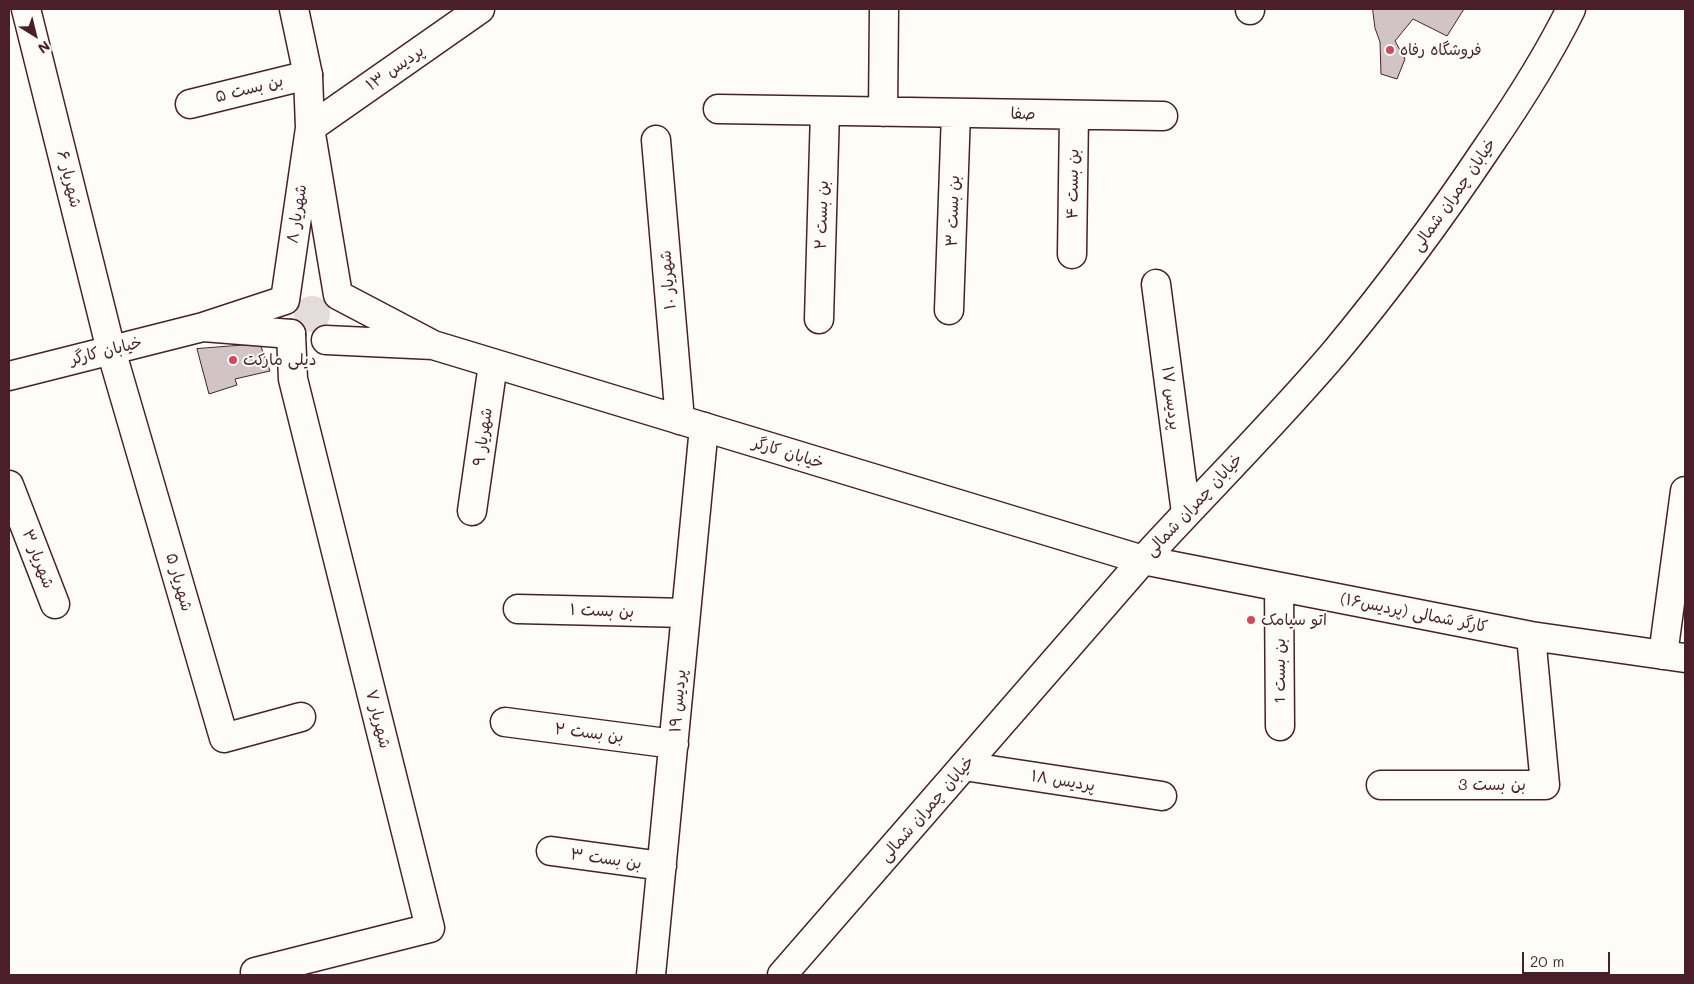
<!DOCTYPE html>
<html>
<head>
<meta charset="utf-8">
<style>
  body { margin:0 }
  #map { position:relative; width:1694px; height:984px; overflow:hidden; background:#fdfcf7; font-family:Mali,sans-serif }
  canvas { display:block }
  .frame { position:absolute; inset:0; border:10px solid #4a1f2b; pointer-events:none }
  .north { position:absolute; left:10px; top:10px; width:50px; height:50px; -webkit-text-stroke:4px #fdfcf7; paint-order:stroke; rotate:144deg; font-size:14px; font-weight:700; line-height:20px; text-align:center; color:#4a1f2b }
  .north::after { content:''; display:block; margin:auto; width:18px; height:22px; background:#4a1f2b; clip-path:polygon(50% 0,100% 100%,50% 72%,0 100%) }
  .scale { position:absolute; left:1522px; top:952px; width:88px; height:22px; box-sizing:border-box; border:2px solid #4a1f2b; border-top:0; padding-left:6px; font-size:15px; line-height:18px; white-space:nowrap; color:#4a1f2b; -webkit-text-stroke:4px #fdfcf7; paint-order:stroke }
</style>
</head>
<body>
<div id="map">
<canvas width="1694" height="984"></canvas>
<div class="frame"></div>
<div class="north">N</div>
<div class="scale">20 m</div>
</div>
<script>
const ctx = document.querySelector('canvas').getContext('2d');
ctx.lineJoin = 'round';
function paint(path, color) { ctx.fillStyle = color; ctx.fill(path, 'evenodd'); }
function trace(path, color, width, dash) { ctx.strokeStyle = color; ctx.lineWidth = width; ctx.lineCap = dash ? 'butt' : 'round'; ctx.setLineDash(dash || []); ctx.stroke(path); }
function label(font, color, halo, rows, align = 'center') {
  ctx.font = font + ' Mali,"Playpen Sans Arabic",sans-serif'; ctx.lineWidth = 4; ctx.setLineDash([]); ctx.textBaseline = 'middle'; ctx.strokeStyle = halo; ctx.fillStyle = color; for (const [text, x, y, turn = 0] of rows) {
    ctx.save(); ctx.translate(x, y); ctx.rotate((+turn || 0) * Math.PI / 180); ctx.textAlign = isNaN(turn) ? turn : align; if (halo) ctx.strokeText(text, 0, 0); ctx.fillText(text, 0, 0); ctx.restore();
  }
}
paint(new Path2D(`
  M294 314a18 18 0 1 1 36 0a18 18 0 1 1-36 0Z`), '#e3dcda');
const building = new Path2D(`
  M1373 9H1464L1447 36 1413 19 1395 41 1405 59 1397 79 1381 74 1380 42 1375 28Z
  M260 344 270 371 235 379 237 385 209 394 197 349Z`);
paint(building, '#d0c5c4');
trace(building, '#4a1f2b', 1);
const minor = new Path2D(`
  M26 9 111 350 224 738 301 717
  M1250 9V10
  M190 104 308 75
  M718 109 1163 116
  M883 112 884 9
  M656 140 680 420
  M1072 254 1074 115
  M1156 284 1186 513
  M949 310 956 113
  M819 319 825 111
  M9 485 55 604
  M472 511 493 364
  M1143 560 1531 636 1685 658
  M1279 587 1280 726
  M518 609 686 613
  M1663 655 1685 491
  M505 722 674 744
  M964 766 1162 796
  M1381 785H1545L1531 636
  M551 851 662 866
  M255 972 430 928 293 379 291 334
  M651 975 704 427`);
const major = new Path2D(`
  M294 9 308 75 310 128
  M310 128 480 9
  M291 334 203 327 285 300 310 128 338 295 433 345 326 340
  M433 345 1143 560
  M9 376 203 327
  M782 975 1143 560C1207 490 1275 423 1336 351 1390 286 1440 218 1487 148 1518 103 1547 58 1571 9`);
trace(minor, '#4a1f2b', 31);
trace(major, '#4a1f2b', 31);
trace(minor, '#fdfcf7', 28);
trace(major, '#fdfcf7', 28);
for (const [x, y, r, color] of [
  [1390,50,5,"#d1495b"],
  [233,360,5,"#d1495b"],
  [1251,620,5,"#d1495b"]
]) { const dot = new Path2D(); dot.arc(x, y, r, 0, 2 * Math.PI); ctx.fillStyle = color; ctx.fill(dot); trace(dot, '#fdfcf7', 2); }
label('16px', '#4a1f2b', '#fdfcf7', [
  ["فروشگاه رفاه",1400,50],
  ["دیلی مارکت",243,360],
  ["اتو سیامک",1261,620]
], 'left');
label('16px', '#4a1f2b', '#fdfcf7', [
  ["پردیس ۱۳",395,68,-35],
  ["بن بست ۵",249,89,-14],
  ["صفا",1023,114,1],
  ["شهریار ۶",69,179,76],
  ["بن بست ۴",1073,184,-89],
  ["خیابان چمران شمالی",1454,195,-55],
  ["بن بست ۳",953,211,-88],
  ["شهریار ۸",297,214,-81],
  ["بن بست ۲",822,215,-88],
  ["شهریار ۱۰",668,280,-95],
  ["خیابان کارگر",106,351,-14],
  ["پردیس ۱۷",1171,398,83],
  ["شهریار ۹",483,437,-82],
  ["خیابان کارگر",788,453,17],
  ["خیابان چمران شمالی",1194,505,-47],
  ["شهریار ۳",38,559,69],
  ["شهریار ۵",179,582,74],
  ["بن بست ۱",602,611,2],
  ["کارگر شمالی (پردیس۱۶)",1414,613,11],
  ["بن بست 1",1280,671,-90],
  ["پردیس ۱۹",678,701,-85],
  ["شهریار ۷",378,719,76],
  ["بن بست ۲",589,733,7],
  ["پردیس ۱۸",1063,781,9],
  ["بن بست 3",1492,785],
  ["خیابان چمران شمالی",927,809,-49],
  ["بن بست ۳",606,859,8]
]);
</script>
</body>
</html>
